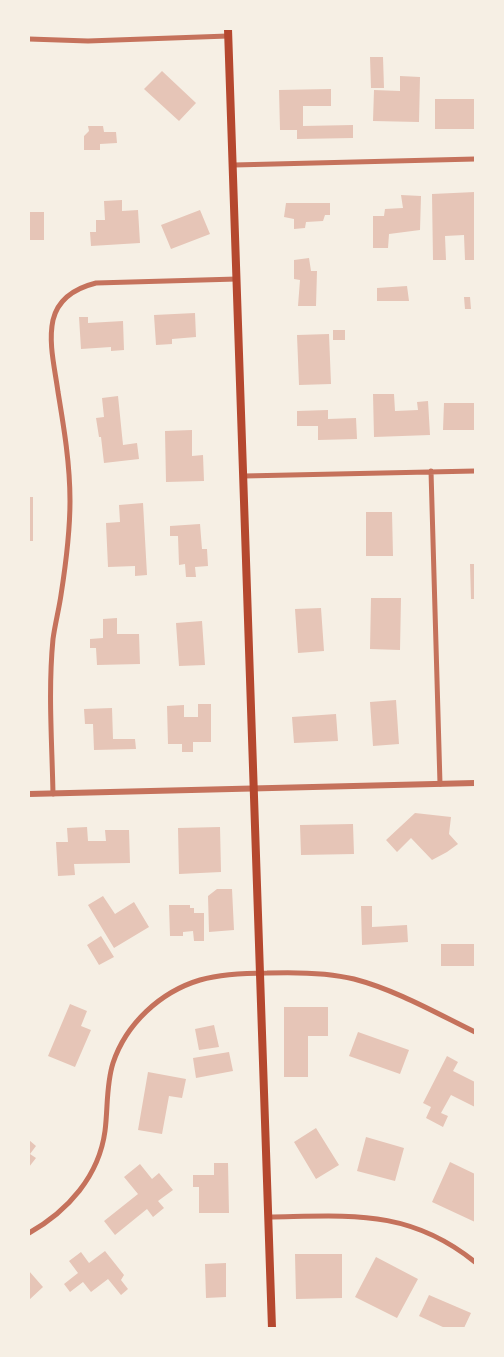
<!DOCTYPE html>
<html>
<head>
<meta charset="utf-8">
<style>
  body { margin:0 }
  #map { position:relative; width:504px; height:1357px; overflow:hidden; background:#f6efe4; font-family:Rubik,sans-serif }
  canvas { display:block }
  .frame { position:absolute; inset:0; border:30px solid #f6efe4; pointer-events:none }
</style>
</head>
<body>
<div id="map">
<canvas width="504" height="1357"></canvas>
<div class="frame"></div>
</div>
<script>
const ctx = document.querySelector('canvas').getContext('2d');
ctx.lineJoin = 'round';
function paint(path, color) { ctx.fillStyle = color; ctx.fill(path, 'evenodd'); }
function trace(path, color, width, dash) { ctx.strokeStyle = color; ctx.lineWidth = width; ctx.lineCap = dash ? 'butt' : 'round'; ctx.setLineDash(dash || []); ctx.stroke(path); }
paint(new Path2D(`
  M370 57H383L384 88H371Z
  M162 71 196 103 179 121 144 89Z
  M400 76 420 77 419 122 373 121 374 90 400 91Z
  M331 89V106H303V126L353 125V138L297 139V130H280L279 90Z
  M435 99H475V129H435Z
  M88 126H103L104 132H116L117 143 100 144V150H84V136L89 131Z
  M475 192V260H465L464 235 445 236 446 260H433L432 194Z
  M401 195 421 196 420 230 389 234 388 248H373V216H384L385 209 403 208Z
  M122 200V211L138 210 140 243 91 246 90 232H96V220H105L104 201Z
  M286 203H330V215H325L323 221 306 222 305 228 294 229V219L284 217Z
  M200 210 210 234 171 249 161 225Z
  M29 212H44V240H29Z
  M309 258 311 271H317L316 306H298L300 280 294 279V260Z
  M407 286 409 301H377V288Z
  M464 297H470L471 309H465Z
  M195 313 196 337 172 339V344L156 345 154 315Z
  M79 317H88V323L123 321 124 350 111 351V347L81 349Z
  M333 330H345V340H333Z
  M329 334 331 384 299 385 297 335Z
  M373 394H394L395 411 418 410 417 402 428 401 430 435 374 437Z
  M118 396 123 445 137 443 139 459 104 463 101 437H99L96 418 104 417 102 398Z
  M444 403H475V430H443Z
  M328 410V419L356 418 357 439 318 440V426H297V411Z
  M192 430V456L203 455 204 481 166 482 165 431Z
  M29 497H33V541H29Z
  M143 503 147 575 135 576V566L108 567 106 523 120 522 119 505Z
  M366 512H392L393 556H366Z
  M200 524 202 549H207L208 566 195 567 196 577H186L185 564 179 565 178 536H170V526Z
  M470 564H475V599H471Z
  M371 598H401L400 650 370 649Z
  M321 608 324 651 298 653 295 609Z
  M117 618V634H139L140 664 97 665 96 648H90V639L103 638V619Z
  M202 621 205 665 179 666 176 623Z
  M396 700 399 744 373 746 370 702Z
  M198 704H211V742H193V752H182V744H168L167 706 184 705V717H198Z
  M112 708 113 739H135L136 749 94 750 93 724H85L84 709Z
  M336 714 338 741 294 743 292 717Z
  M415 813 451 817 449 834 458 844 447 852 432 860 411 838 397 852 386 840Z
  M353 824 354 854 301 855 300 825Z
  M87 827 88 841H106L105 830H129L130 863 74 864 75 875 58 876 56 842H68L67 828Z
  M220 827 221 872 179 874 178 828Z
  M217 889H232L234 930 209 932 208 896Z
  M103 896 115 914 134 902 149 927 114 948 88 905Z
  M169 905H190V908H194V913H204V941H194L193 931 183 932V936H170Z
  M361 906H372V927L407 925 408 942 362 945Z
  M101 936 114 957 99 965 87 945Z
  M441 944H475V966H441Z
  M70 1004 87 1011 81 1026 91 1030 75 1067 48 1056Z
  M284 1007H328V1036H308V1077H284Z
  M214 1025 219 1047 199 1050 195 1029Z
  M358 1032 409 1050 400 1074 349 1056Z
  M229 1052 233 1071 196 1078 193 1058Z
  M447 1056 458 1062 453 1071 475 1082V1107L451 1095 441 1113 448 1116 443 1127 426 1118 431 1107 423 1103Z
  M148 1072 186 1079 182 1098 169 1096 162 1134 138 1130Z
  M316 1128 339 1165 316 1179 294 1142Z
  M366 1137 404 1148 395 1181 357 1171Z
  M29 1140 36 1146 30 1154 36 1158 29 1167Z
  M450 1162 475 1174V1222L432 1202Z
  M214 1163H228L229 1213H199V1187H193V1175H214Z
  M140 1164 152 1179 159 1173 173 1190 158 1201 164 1208 153 1217 147 1209 115 1235 104 1221 138 1194 124 1177Z
  M105 1251 124 1275 121 1280 128 1289 121 1295 108 1279 91 1292 83 1282 70 1292 64 1284 78 1273 69 1261 81 1252 89 1263Z
  M295 1254H342V1298L296 1299Z
  M376 1257 418 1279 397 1318 355 1297Z
  M226 1263V1297L206 1298 205 1264Z
  M29 1271 43 1287 29 1300Z
  M429 1295 471 1313 464 1328H445L419 1316Z`), '#e6c5b7');
trace(new Path2D(`
  M29 39 88 41 228 36
  M234 165 475 159
  M431 471 440 784
  M244 476 475 471
  M53 794C52 742 48 691 53 639 55 624 59 609 61 595 66 563 70 532 70 501 70 464 64 428 58 392 55 369 48 343 53 320 58 299 76 288 96 283L237 279
  M268 1217C349 1216 408 1208 475 1262
  M29 1233C68 1211 99 1176 105 1131 108 1108 106 1085 113 1063 126 1024 160 992 200 980 221 974 245 973 267 973 296 972 326 972 354 979 396 990 436 1013 475 1032`), '#c5725c', 5);
trace(new Path2D(`
  M29 794 475 783`), '#c5725c', 6);
trace(new Path2D(`
  M228 29 272 1328`), '#b5482f', 8);
</script>
</body>
</html>
